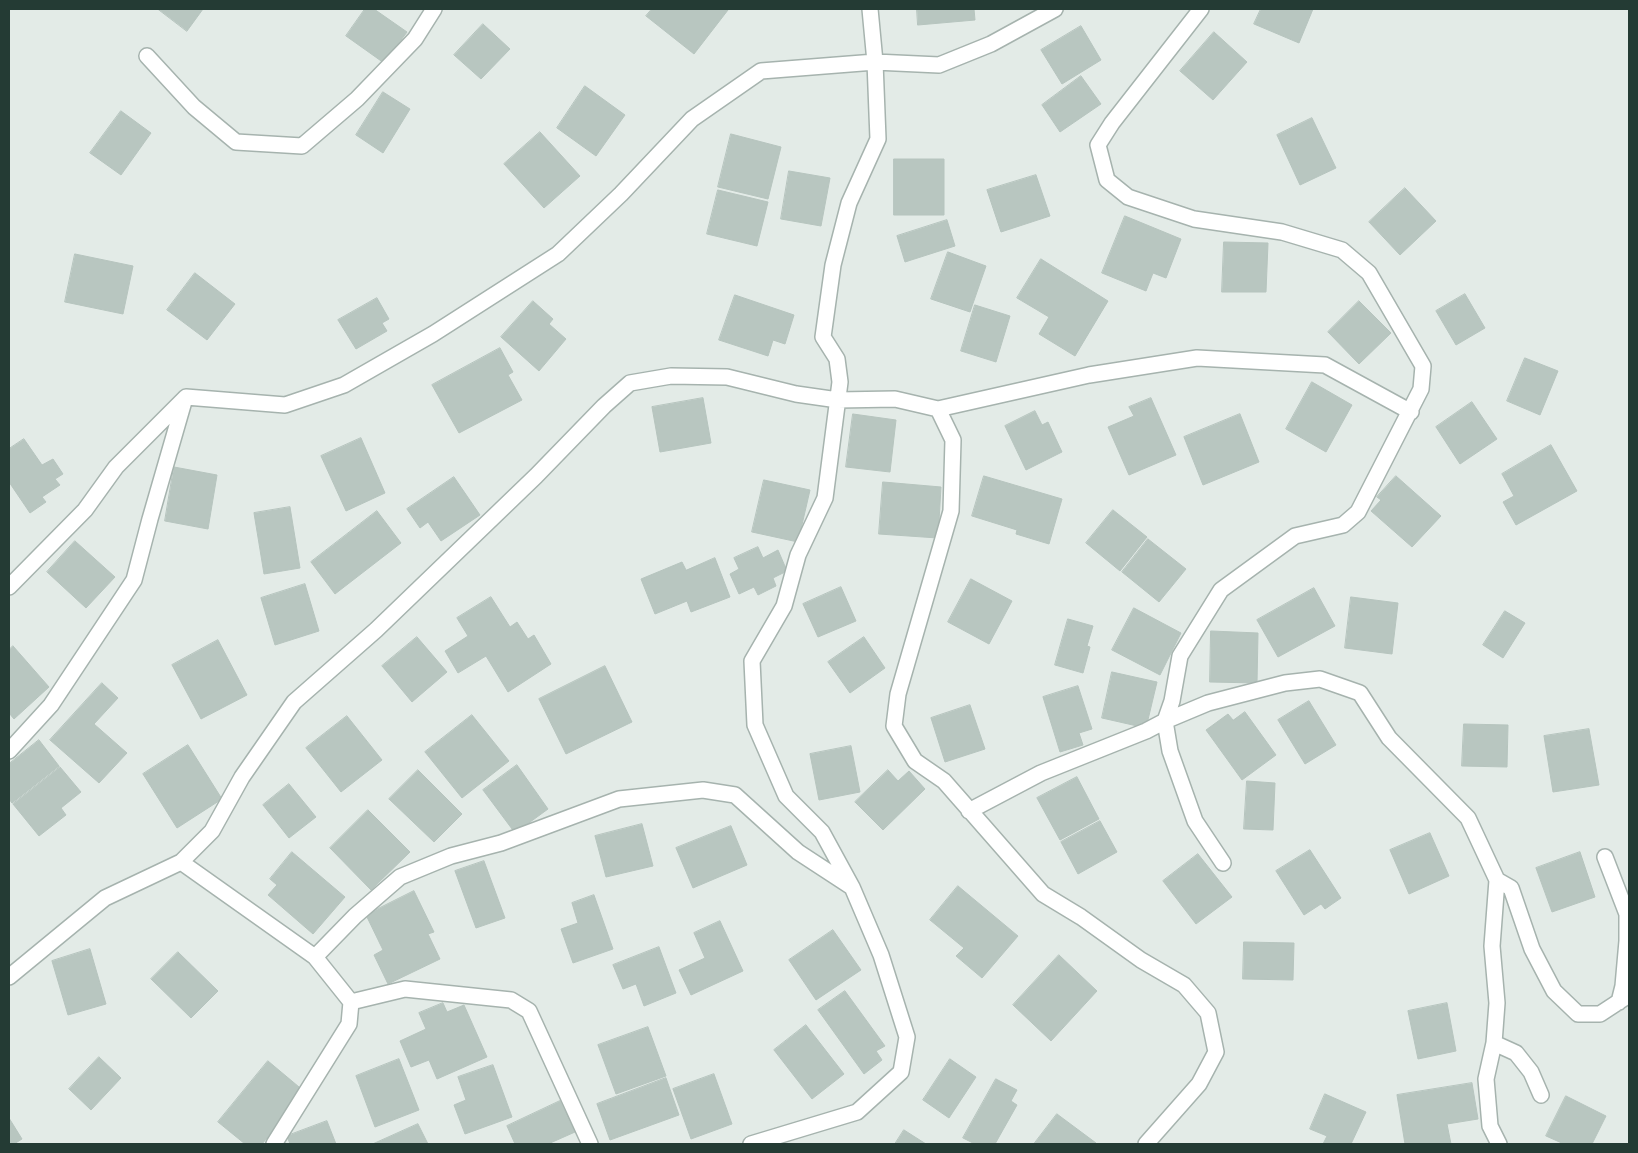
<!DOCTYPE html>
<html>
<head>
<meta charset="utf-8">
<style>
  body { margin:0 }
  #map { position:relative; width:1638px; height:1153px; overflow:hidden; background:#e3ebe7; font-family:Poppins,sans-serif }
  canvas { display:block }
  .frame { position:absolute; inset:0; border:10px solid #243b34; pointer-events:none }
</style>
</head>
<body>
<div id="map">
<canvas width="1638" height="1153"></canvas>
<div class="frame"></div>
</div>
<script>
const ctx = document.querySelector('canvas').getContext('2d');
ctx.lineJoin = 'round';
function paint(path, color) { ctx.fillStyle = color; ctx.fill(path, 'evenodd'); }
function trace(path, color, width, dash) { ctx.strokeStyle = color; ctx.lineWidth = width; ctx.lineCap = dash ? 'butt' : 'round'; ctx.setLineDash(dash || []); ctx.stroke(path); }
const building = new Path2D(`
  M158 9H203L187 31Z
  M365 9H374L407 32 384 63 346 36Z
  M652 9H726L728 10 694 54 646 16Z
  M917 9H974L975 20 918 25Z
  M1261 9H1313L1299 43 1254 24Z
  M483 24 510 49 481 79 454 55Z
  M1081 26 1101 60 1062 84 1041 50Z
  M1214 32 1247 62 1213 100 1180 71Z
  M1081 76 1101 104 1060 132 1042 105Z
  M585 86 625 115 596 156 557 128Z
  M383 92 410 109 383 153 356 135Z
  M121 111 151 133 121 175 90 153Z
  M1312 118 1336 168 1300 185 1277 135Z
  M540 132 580 176 544 208 504 164Z
  M731 134 781 147 768 199 718 187Z
  M894 159H944V215H894Z
  M789 171 830 178 821 226 781 219Z
  M1036 175 1050 216 1001 232 987 190Z
  M1405 188 1436 221 1400 255 1369 222Z
  M718 190 768 202 757 246 707 234Z
  M1125 216 1181 239 1166 278 1153 273 1146 291 1102 273Z
  M947 220 955 246 905 262 897 236Z
  M1224 242 1268 243 1266 292H1222Z
  M948 252 986 266 970 312 931 299Z
  M75 254 133 266 123 314 65 302Z
  M1041 259 1108 301 1075 356 1039 334 1049 317 1017 298Z
  M195 273 235 304 207 340 167 310Z
  M1465 294 1485 328 1456 345 1436 311Z
  M735 295 794 315 785 344 773 340 768 356 719 340Z
  M377 298 389 319 382 323 387 331 356 349 338 320Z
  M533 301 553 319 549 324 566 339 539 371 501 337Z
  M1359 301 1391 333 1359 364 1328 332Z
  M975 305 1010 316 996 362 961 351Z
  M500 348 513 372 508 375 522 400 459 433 432 385Z
  M1525 358 1558 371 1540 415 1507 401Z
  M1312 382 1352 405 1326 452 1286 429Z
  M703 398 711 443 660 452 652 407Z
  M1151 398 1176 455 1129 475 1108 427 1134 416 1129 407Z
  M1472 402 1497 439 1460 464 1436 427Z
  M1035 411 1042 425 1048 422 1062 452 1026 470 1005 426Z
  M853 414 896 420 890 472 846 467Z
  M1240 414 1259 462 1203 485 1184 437Z
  M361 438 385 493 346 511 321 456Z
  M24 439 42 465 53 459 63 474 55 479 60 485 42 497 46 502 30 513 9 482V449Z
  M1551 445 1577 491 1516 525 1503 502 1514 496 1502 474Z
  M174 467 217 475 208 529 165 521Z
  M984 476 1062 499 1049 544 1016 534 1017 530 972 516Z
  M1396 476 1441 516 1412 547 1371 511 1381 500 1377 497Z
  M454 477 480 515 441 541 428 522 420 528 407 509Z
  M764 480 810 490 798 542 752 532Z
  M883 482 941 487 938 538 879 534Z
  M290 507 300 568 264 574 254 513Z
  M1113 510 1147 537 1120 571 1086 543Z
  M377 511 401 543 335 594 311 562Z
  M1148 539 1186 569 1159 602 1122 572Z
  M75 541 115 577 86 608 47 572Z
  M758 547 763 558 778 550 787 571 773 578 776 586 758 595 754 587 739 594 730 574 739 569 734 558Z
  M715 558 730 597 691 612 687 601 655 614 641 579 682 562 686 570Z
  M971 579 1012 601 989 644 948 622Z
  M305 584 319 631 275 645 261 598Z
  M841 587 856 621 818 637 803 604Z
  M1314 588 1335 626 1278 657 1257 620Z
  M491 597 510 627 517 622 528 639 534 635 551 664 508 692 486 656 458 673 445 651 468 636 457 618Z
  M1351 597 1398 603 1392 654 1345 648Z
  M1134 608 1181 633 1160 675 1112 650Z
  M1505 611 1525 623 1503 658 1483 645Z
  M1068 619 1093 626 1087 646 1090 647 1083 673 1055 665Z
  M1211 631 1258 633 1257 683 1210 682Z
  M417 637 447 672 412 702 382 666Z
  M864 637 885 668 850 693 828 662Z
  M218 640 247 695 201 719 172 665Z
  M13 646 49 687 14 719 9 713V650Z
  M605 666 632 722 566 754 539 699Z
  M1112 672 1157 682 1146 728 1102 718Z
  M102 683 118 698 94 724 127 753 99 783 50 740Z
  M1078 686 1092 729 1079 733 1083 745 1060 752 1043 697Z
  M1309 701 1336 745 1305 764 1278 720Z
  M970 705 985 749 945 762 931 718Z
  M1245 712 1276 755 1242 780 1206 730 1228 714 1233 720Z
  M472 715 509 761 462 798 425 752Z
  M347 716 382 760 341 792 306 748Z
  M1464 724 1508 725 1507 767 1462 766Z
  M1589 729 1599 785 1553 792 1544 736Z
  M39 740 59 766 12 803 9 799V764Z
  M188 745 222 799 177 828 143 774Z
  M851 746 860 792 819 800 810 754Z
  M517 765 548 809 515 833 483 790Z
  M60 767 81 792 61 808 66 815 39 836 13 804Z
  M418 770 462 814 434 842 389 799Z
  M888 770 898 781 909 771 925 789 883 830 855 802Z
  M1077 777 1099 819 1060 840 1037 798Z
  M1247 781 1275 783 1273 830 1244 829Z
  M289 784 316 817 289 838 263 805Z
  M368 810 410 852 371 890 330 848Z
  M1100 821 1117 852 1078 874 1061 842Z
  M642 824 653 866 606 877 595 836Z
  M731 826 747 865 693 888 676 848Z
  M1430 833 1449 876 1409 894 1390 850Z
  M1310 850 1341 898 1325 909 1321 904 1304 915 1276 871Z
  M292 852 345 897 313 934 268 895 277 885 270 879Z
  M1580 852 1595 897 1552 912 1536 868Z
  M1198 854 1232 897 1196 924 1163 881Z
  M484 861 505 918 476 928 455 871Z
  M958 886 1018 936 982 978 956 956 964 948 930 920Z
  M414 891 434 932 428 934 440 959 388 984 374 955 383 950 366 915Z
  M594 895 613 949 573 963 561 929 578 923 572 903Z
  M720 921 743 971 691 995 679 970 705 958 694 933Z
  M833 930 861 970 816 1000 789 960Z
  M1244 942 1294 943 1293 980 1243 979Z
  M659 947 676 993 644 1006 636 984 623 989 613 965Z
  M90 949 106 1004 68 1015 52 961Z
  M178 952 218 991 191 1018 151 979Z
  M1059 955 1097 991 1051 1041 1013 1005Z
  M845 991 885 1046 876 1051 882 1060 864 1074 818 1010Z
  M443 1003 447 1012 464 1005 487 1057 437 1079 429 1060 411 1067 400 1041 426 1029 419 1013Z
  M1447 1003 1456 1051 1418 1059 1408 1011Z
  M806 1025 844 1074 812 1099 774 1050Z
  M648 1027 666 1076 616 1094 598 1045Z
  M99 1057 121 1078 91 1110 69 1089Z
  M399 1059 419 1110 375 1127 356 1076Z
  M950 1059 976 1077 949 1118 923 1100Z
  M268 1061 305 1092 262 1144H245L218 1122Z
  M493 1065 512 1117 465 1134 454 1105 466 1100 458 1077Z
  M714 1074 732 1124 691 1139 673 1089Z
  M666 1078 679 1115 610 1140 597 1104Z
  M996 1079 1017 1090 1011 1101 1017 1105 995 1144H975L963 1138Z
  M1472 1083 1478 1119 1447 1124 1451 1144H1405L1397 1095Z
  M1325 1094 1366 1112 1351 1144H1323L1327 1136 1310 1129Z
  M1566 1096 1606 1116 1592 1144H1564L1546 1136Z
  M560 1101 575 1132 548 1144H515L507 1126Z
  M1057 1114 1096 1143 1095 1144H1034Z
  M9 1118 22 1139 14 1144H9Z
  M327 1121 336 1144H290L287 1136Z
  M418 1124 428 1144H373Z
  M904 1130 926 1144H895Z`);
paint(building, '#b8c6c0');
trace(building, '#b6c4be', 1);
const minor = new Path2D(`
  M870 9 875 62 939 65 991 44 1055 9
  M1201 9 1112 123 1098 145 1107 180 1128 197 1194 219 1282 232 1342 250 1369 273 1423 366 1421 389 1358 512 1343 525 1295 536 1221 590 1180 656 1172 701 1165 721 1208 703 1285 683 1320 679 1360 693 1389 738 1468 818 1497 880 1492 946 1497 1003 1494 1043 1486 1079 1490 1126 1499 1144
  M147 56 194 107 236 142 302 146 357 99 415 39 434 9
  M938 409 1089 375 1197 358 1325 365 1411 412
  M9 587 85 510 116 467 186 397 285 405 344 385 433 334 558 254 621 194 692 119 761 71 875 62 878 139 849 203 833 265 823 337 837 359 840 382 825 498 798 555 784 606 752 661 755 725 786 796 822 832 852 887 881 955 907 1037 901 1072 857 1112 751 1144
  M9 751 51 705 134 580 150 519 185 398
  M969 811 1041 773 1146 731 1165 721 1170 751 1195 821 1223 863
  M1605 857 1627 914V941L1623 986 1619 1002
  M181 862 315 957 351 1002
  M1497 880 1511 888 1532 949 1554 991 1578 1014H1600L1629 995
  M315 957 355 916 400 877 451 856 501 843 619 799 703 790 735 795 798 852 850 886
  M9 977 105 898 181 862 212 831 242 777 294 702 376 630 536 476 604 406 630 383 671 376 727 377 796 394 838 400 895 399 938 409 953 440 951 511 898 694 894 726 915 761 944 781 1043 894 1081 917 1141 960 1184 985 1208 1013 1216 1052 1199 1084 1146 1144
  M1494 1043 1516 1053 1531 1072 1541 1095
  M274 1144 349 1024 351 1002 405 989 511 1000 529 1011 590 1144`);
trace(minor, '#a6b3ae', 18);
trace(minor, '#fff', 15);
</script>
</body>
</html>
